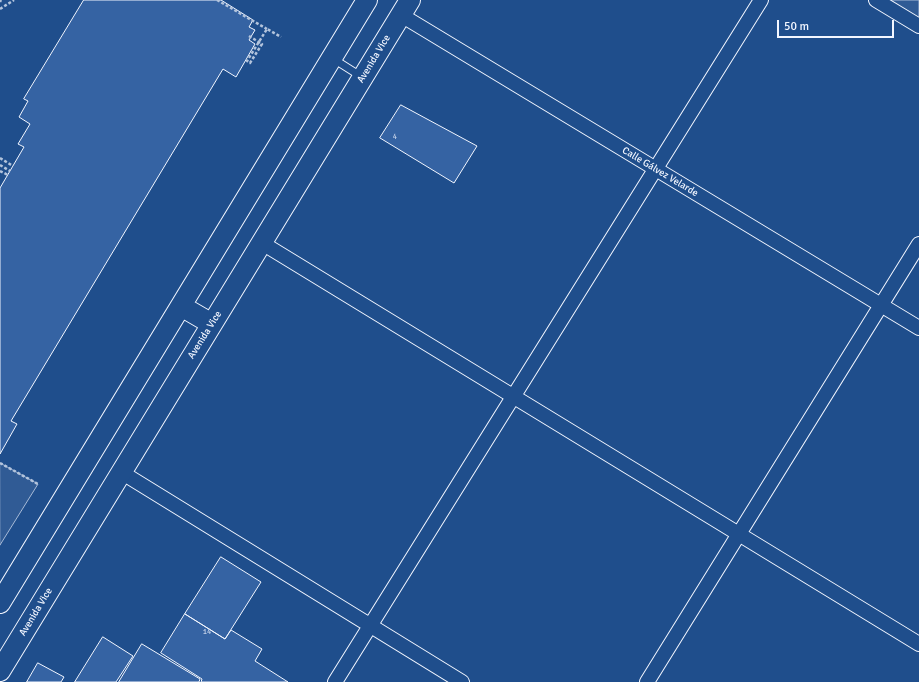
<!DOCTYPE html>
<html>
<head>
<meta charset="utf-8">
<style>
  body { margin:0 }
  #map { position:relative; width:919px; height:682px; overflow:hidden; background:#1f4e8c; font-family:Signika,sans-serif }
  canvas { display:block }
  .scale { position:absolute; left:777px; top:20px; width:117px; height:18px; box-sizing:border-box; border:2px solid #f2f6ff; border-top:0; padding-left:5px; font-size:12px; line-height:14px; white-space:nowrap; color:#f2f6ff; -webkit-text-stroke:3px #1f4e8c; paint-order:stroke }
</style>
</head>
<body>
<div id="map">
<canvas width="919" height="682"></canvas>
<div class="scale">50 m</div>
</div>
<script>
const ctx = document.querySelector('canvas').getContext('2d');
ctx.lineJoin = 'round';
function paint(path, color) { ctx.fillStyle = color; ctx.fill(path, 'evenodd'); }
function trace(path, color, width, dash) { ctx.strokeStyle = color; ctx.lineWidth = width; ctx.lineCap = dash ? 'butt' : 'round'; ctx.setLineDash(dash || []); ctx.stroke(path); }
function label(font, color, halo, rows, align = 'center') {
  ctx.font = font + ' Signika,sans-serif'; ctx.lineWidth = 3; ctx.setLineDash([]); ctx.textBaseline = 'middle'; ctx.strokeStyle = halo; ctx.fillStyle = color; for (const [text, x, y, turn = 0] of rows) {
    ctx.save(); ctx.translate(x, y); ctx.rotate((+turn || 0) * Math.PI / 180); ctx.textAlign = isNaN(turn) ? turn : align; if (halo) ctx.strokeText(text, 0, 0); ctx.fillText(text, 0, 0); ctx.restore();
  }
}
const built = new Path2D(`
  M884 0H919V21Z
  M0 463 38 484 0 545Z`);
paint(built, '#305b95');
trace(built, '#a8bbd7', 1);
const building = new Path2D(`
  M84 0H221L253 20 249 27 255 30 249 40 255 44 236 77 223 69 11 421 17 424 0 454V188L24 147 18 144 30 124 19 117 28 101 24 99Z
  M401 105 477 146 454 183 380 138Z
  M221 557 261 582 225 639 185 614Z
  M185 614 225 639 231 630 262 649 255 661 288 682H201L202 679 161 653Z
  M103 637 133 656 116 682H75Z
  M142 644 200 679 199 682H119Z
  M38 663 64 677 61 682H27Z`);
paint(building, '#3563a3');
trace(building, '#f2f6ff', 1);
const service = new Path2D(`
  M332 58 362 77`);
const minor = new Path2D(`
  M876 0 919 26
  M401 15 919 328
  M262 243 919 644
  M121 472 462 682
  M335 682 761 0
  M647 682 919 244`);
const secondary = new Path2D(`
  M181 306 212 324
  M0 603 367 0
  M0 671 410 0`);
trace(service, '#f2f6ff', 9);
trace(minor, '#f2f6ff', 16);
trace(secondary, '#f2f6ff', 22);
trace(new Path2D(`
  M217 0 267 29
  M0 2 1 0
  M0 9 14 0
  M249 36 262 44 250 63 247 61 267 29 281 37
  M0 158 13 166
  M0 165 10 171
  M0 171 8 175
  M0 463 38 484`), '#b3c4dc', 2.5, [3, 2]);
trace(service, '#1f4e8c', 7);
trace(minor, '#1f4e8c', 14);
trace(secondary, '#1f4e8c', 20);
label('8px', '#c3d1e8', null, [
  ["4",395,137],
  ["14",207,632]
]);
label('10px', '#f2f6ff', '#1f4e8c', [
  ["Avenida Vice",374,59,-59],
  ["Calle Gálvez Velarde",660,172,31],
  ["Avenida Vice",205,335,-58],
  ["Avenida Vice",36,612,-59]
]);
</script>
</body>
</html>
